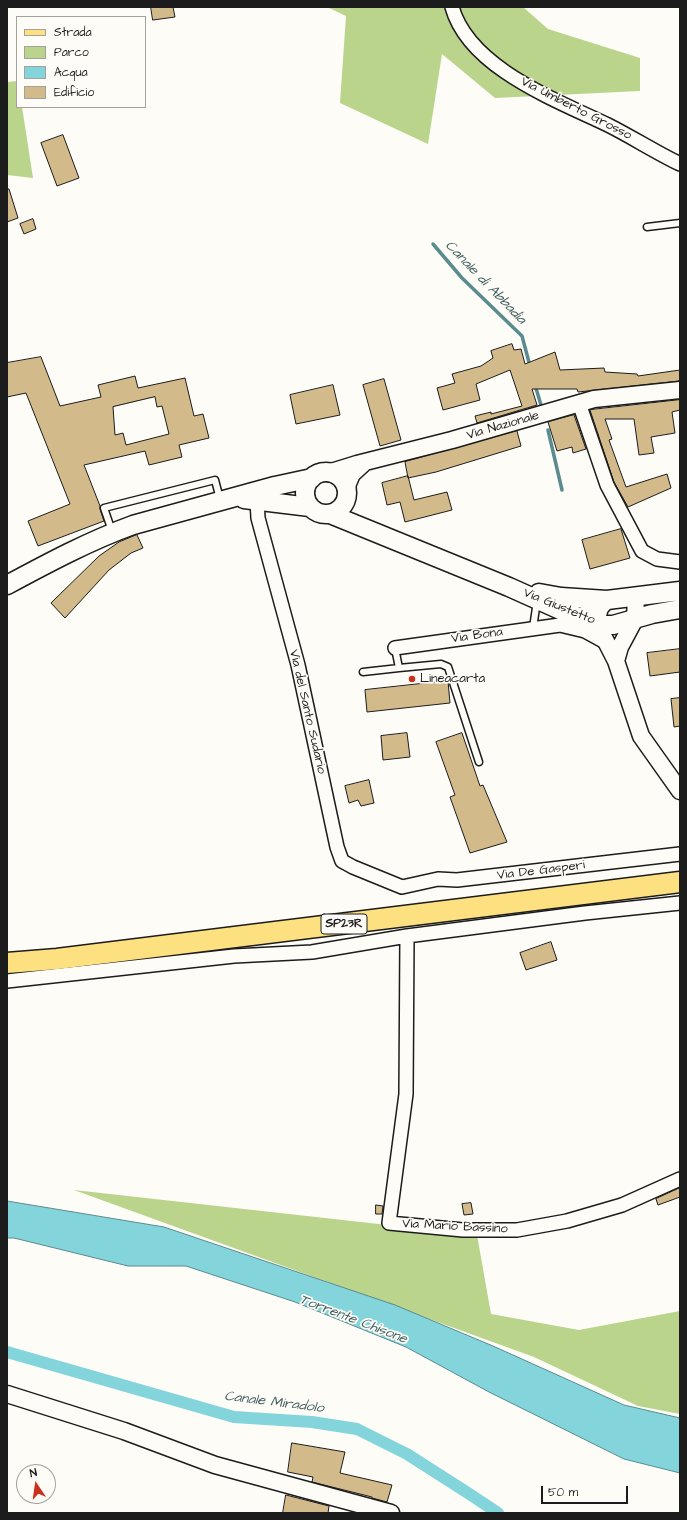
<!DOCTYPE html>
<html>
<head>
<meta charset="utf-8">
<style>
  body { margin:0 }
  #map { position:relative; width:687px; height:1520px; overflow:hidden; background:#fdfcf7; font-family:"Architects Daughter",sans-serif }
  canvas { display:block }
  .frame { position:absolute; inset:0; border:8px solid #1c1c1c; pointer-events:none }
  .legend { position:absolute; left:16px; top:16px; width:130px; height:92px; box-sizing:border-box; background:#fdfcf7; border:1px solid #a3a29f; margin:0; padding:5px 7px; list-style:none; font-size:12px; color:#1c1c1c }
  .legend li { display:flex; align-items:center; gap:8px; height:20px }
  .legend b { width:20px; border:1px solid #a3a29f }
  .north { position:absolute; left:16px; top:1464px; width:40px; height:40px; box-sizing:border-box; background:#fdfcf7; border:1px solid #a3a29f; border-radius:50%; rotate:347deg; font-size:11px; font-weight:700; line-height:16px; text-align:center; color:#1c1c1c }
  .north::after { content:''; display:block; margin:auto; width:14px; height:18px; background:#c8321e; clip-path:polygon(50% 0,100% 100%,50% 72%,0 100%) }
  .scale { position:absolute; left:541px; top:1486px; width:87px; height:18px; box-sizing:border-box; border:2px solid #1c1c1c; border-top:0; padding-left:5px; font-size:12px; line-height:14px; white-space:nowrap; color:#1c1c1c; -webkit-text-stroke:3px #fdfcf7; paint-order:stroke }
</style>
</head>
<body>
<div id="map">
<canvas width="687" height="1520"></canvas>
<div class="frame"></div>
<ul class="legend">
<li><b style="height:5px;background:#fde080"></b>Strada</li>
<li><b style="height:11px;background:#bad48b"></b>Parco</li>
<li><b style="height:11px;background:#83d5db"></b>Acqua</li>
<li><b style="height:11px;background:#d3ba8a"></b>Edificio</li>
</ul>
<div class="north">N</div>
<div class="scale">50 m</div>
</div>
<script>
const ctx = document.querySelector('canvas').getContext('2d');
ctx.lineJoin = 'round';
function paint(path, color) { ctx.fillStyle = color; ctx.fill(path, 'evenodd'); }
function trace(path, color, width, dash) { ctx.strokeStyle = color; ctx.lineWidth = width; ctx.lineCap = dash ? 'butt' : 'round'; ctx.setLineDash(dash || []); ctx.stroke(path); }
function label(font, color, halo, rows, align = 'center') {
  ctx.font = font + ' "Architects Daughter",sans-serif'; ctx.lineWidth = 3.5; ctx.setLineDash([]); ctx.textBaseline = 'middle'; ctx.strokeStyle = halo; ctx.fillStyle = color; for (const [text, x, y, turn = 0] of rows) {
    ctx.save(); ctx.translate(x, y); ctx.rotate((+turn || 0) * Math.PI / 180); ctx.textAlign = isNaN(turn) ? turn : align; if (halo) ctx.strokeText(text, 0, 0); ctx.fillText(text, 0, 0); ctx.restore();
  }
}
paint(new Path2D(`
  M327 7H523L548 29 640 58V91L495 98 442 54 428 144 340 103 346 16Z
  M17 81V107H22L33 178 7 175V82Z
  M74 1190 477 1235 491 1314 579 1330 680 1311V1414L638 1406 534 1357Z`), '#bad48b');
const water = new Path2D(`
  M7 1201 164 1227 395 1305 493 1346 624 1405 680 1418V1473L624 1459 489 1392 406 1347 295 1302 186 1266H128L14 1238H7Z`);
paint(water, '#83d5db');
trace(water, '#5a8b8f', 1);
trace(new Path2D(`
  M433 244 462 278 522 336 530 366
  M535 385 541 405
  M548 430 562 490`), '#5a8b8f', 3.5);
trace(new Path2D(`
  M7 1352 234 1417 312 1422 357 1429 407 1454 471 1495 498 1513`), '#83d5db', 12);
const building = new Path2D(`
  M151 7H173L175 17 153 20Z
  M63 135 79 178 57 186 41 143Z
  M7 189H9L18 218 7 222Z
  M33 219 36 229 24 234 20 224Z
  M512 344 514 350 521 349 525 364 555 352 560 370 604 368 605 372 637 374 638 376 680 370V381L578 392 577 389H532L537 405 477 423 475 416 491 412V414L522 406 510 370 476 384 480 400 443 410 437 388 455 383 452 374 481 366 493 358 491 351Z
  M41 357 60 406 101 397 98 385 135 376 138 388 185 378 194 416 203 414 209 438 179 445 182 457 149 465 145 451 84 465 100 506V509L104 521 38 546 28 521 70 504 26 393 7 397V363ZM155 397 157 407 162 406 169 434 126 445 123 433 115 435 113 407Z
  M384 379 401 440 380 446 363 385Z
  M333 385 340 415 296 424 290 395Z
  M680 400V410L672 412 675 433 651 437 654 453 639 455 634 419H605L612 439 609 440 626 487 667 474 671 488 628 507 614 482 590 410Z
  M574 415 586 449 573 453 572 447 557 451 548 422Z
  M517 431 521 446 436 472 408 478 405 462Z
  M408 476 414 500 447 492 452 510 405 522 400 502 387 505 382 483Z
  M621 529 630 558 590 569 582 540Z
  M137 535 143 548 131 553 109 570 65 618 51 603 99 556 119 542Z
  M680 649V672L650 676 647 653Z
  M448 681 450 703 367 712 365 690Z
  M680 698V726L674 727 671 699Z
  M407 733 410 757 383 760 381 736Z
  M462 733 480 786 483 785 507 842 470 853 450 797 455 795 436 742Z
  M369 780 374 803 361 806 358 800 349 803 345 786Z
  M551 942 557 960 526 970 520 953Z
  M680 1188V1197L658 1205 656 1199Z
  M471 1203 473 1214 464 1215 462 1204Z
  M376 1205 383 1206 382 1214H376Z
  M292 1443 345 1452 340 1473 392 1485 387 1502 372 1498V1497L312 1482 313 1477 288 1472Z
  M286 1495 329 1506 328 1513H283Z`);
paint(building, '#d3ba8a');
trace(building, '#1c1c1c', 1);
const service = new Path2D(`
  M647 227 680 223
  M112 531 104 508 215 480 220 499
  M533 628 537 601
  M395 648 399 668 441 664 448 667 479 762
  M363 672 399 668`);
const minor = new Path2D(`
  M452 7C469 68 556 100 608 125 632 137 655 152 680 164
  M579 403 607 485 642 551 657 559 680 562
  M257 500 258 518 298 665 337 847 342 861 353 867 402 887 438 879 457 880 680 854
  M560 625 585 631 607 643
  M395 648 560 625 574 619 605 600
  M407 936 406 1094 389 1223 463 1230H517L567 1221 622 1205 680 1179
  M7 981 234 956 312 952 407 936 585 913 680 903`);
const tertiary = new Path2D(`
  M328 473 357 464 452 440 594 399 680 390
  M346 488 352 474 364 463
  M607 600 600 608 596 622 616 661 641 736 680 791
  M616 661 620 647 635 619 636 596
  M7 1394 124 1431 215 1465 391 1513`);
const secondary = new Path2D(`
  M305 493a21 21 0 1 1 42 0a21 21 0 1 1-42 0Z
  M244 499 310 507
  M330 514 509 587 567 613 603 625H613L652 614 680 609
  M7 585C48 563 89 541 133 525L275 486 312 478
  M539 593 561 597 607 600 680 591`);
const primary = new Path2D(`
  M7 963 57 959 680 882`);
trace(service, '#1c1c1c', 9);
trace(minor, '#1c1c1c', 16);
trace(tertiary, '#1c1c1c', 19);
trace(secondary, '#1c1c1c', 21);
trace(primary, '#1c1c1c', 23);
trace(service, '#fdfcf7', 6);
trace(minor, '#fdfcf7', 13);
trace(tertiary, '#fdfcf7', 16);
trace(secondary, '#fdfcf7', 18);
trace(primary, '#fde080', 20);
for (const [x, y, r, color] of [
  [412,679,4,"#c8321e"]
]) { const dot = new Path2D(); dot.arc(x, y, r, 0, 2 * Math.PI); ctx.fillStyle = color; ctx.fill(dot); trace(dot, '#fdfcf7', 1.5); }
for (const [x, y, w] of [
  [344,924,46]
]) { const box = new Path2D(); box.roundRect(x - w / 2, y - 10, w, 20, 3); ctx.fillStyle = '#fdfcf7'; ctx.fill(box); trace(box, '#1c1c1c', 1); }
label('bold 12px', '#1c1c1c', null, [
  ["SP23R",344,924]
]);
label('13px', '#1c1c1c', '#fdfcf7', [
  ["Via Umberto Grosso",576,109,27],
  ["Via Nazionale",503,426,-16],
  ["Via Giustetto",559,607,22],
  ["Via Bona",477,636,-8],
  ["Via del Santo Sudario",307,712,77],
  ["Via De Gasperi",541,871,-7],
  ["Via Mario Bassino",455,1227,3]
]);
label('13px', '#1c1c1c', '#fdfcf7', [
  ["Lineacarta",420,679]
], 'left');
label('italic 14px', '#405d5f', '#fdfcf7', [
  ["Canale di Abbadia",485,283,46],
  ["Torrente Chisone",353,1320,21],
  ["Canale Miradolo",274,1403,7]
]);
</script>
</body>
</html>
